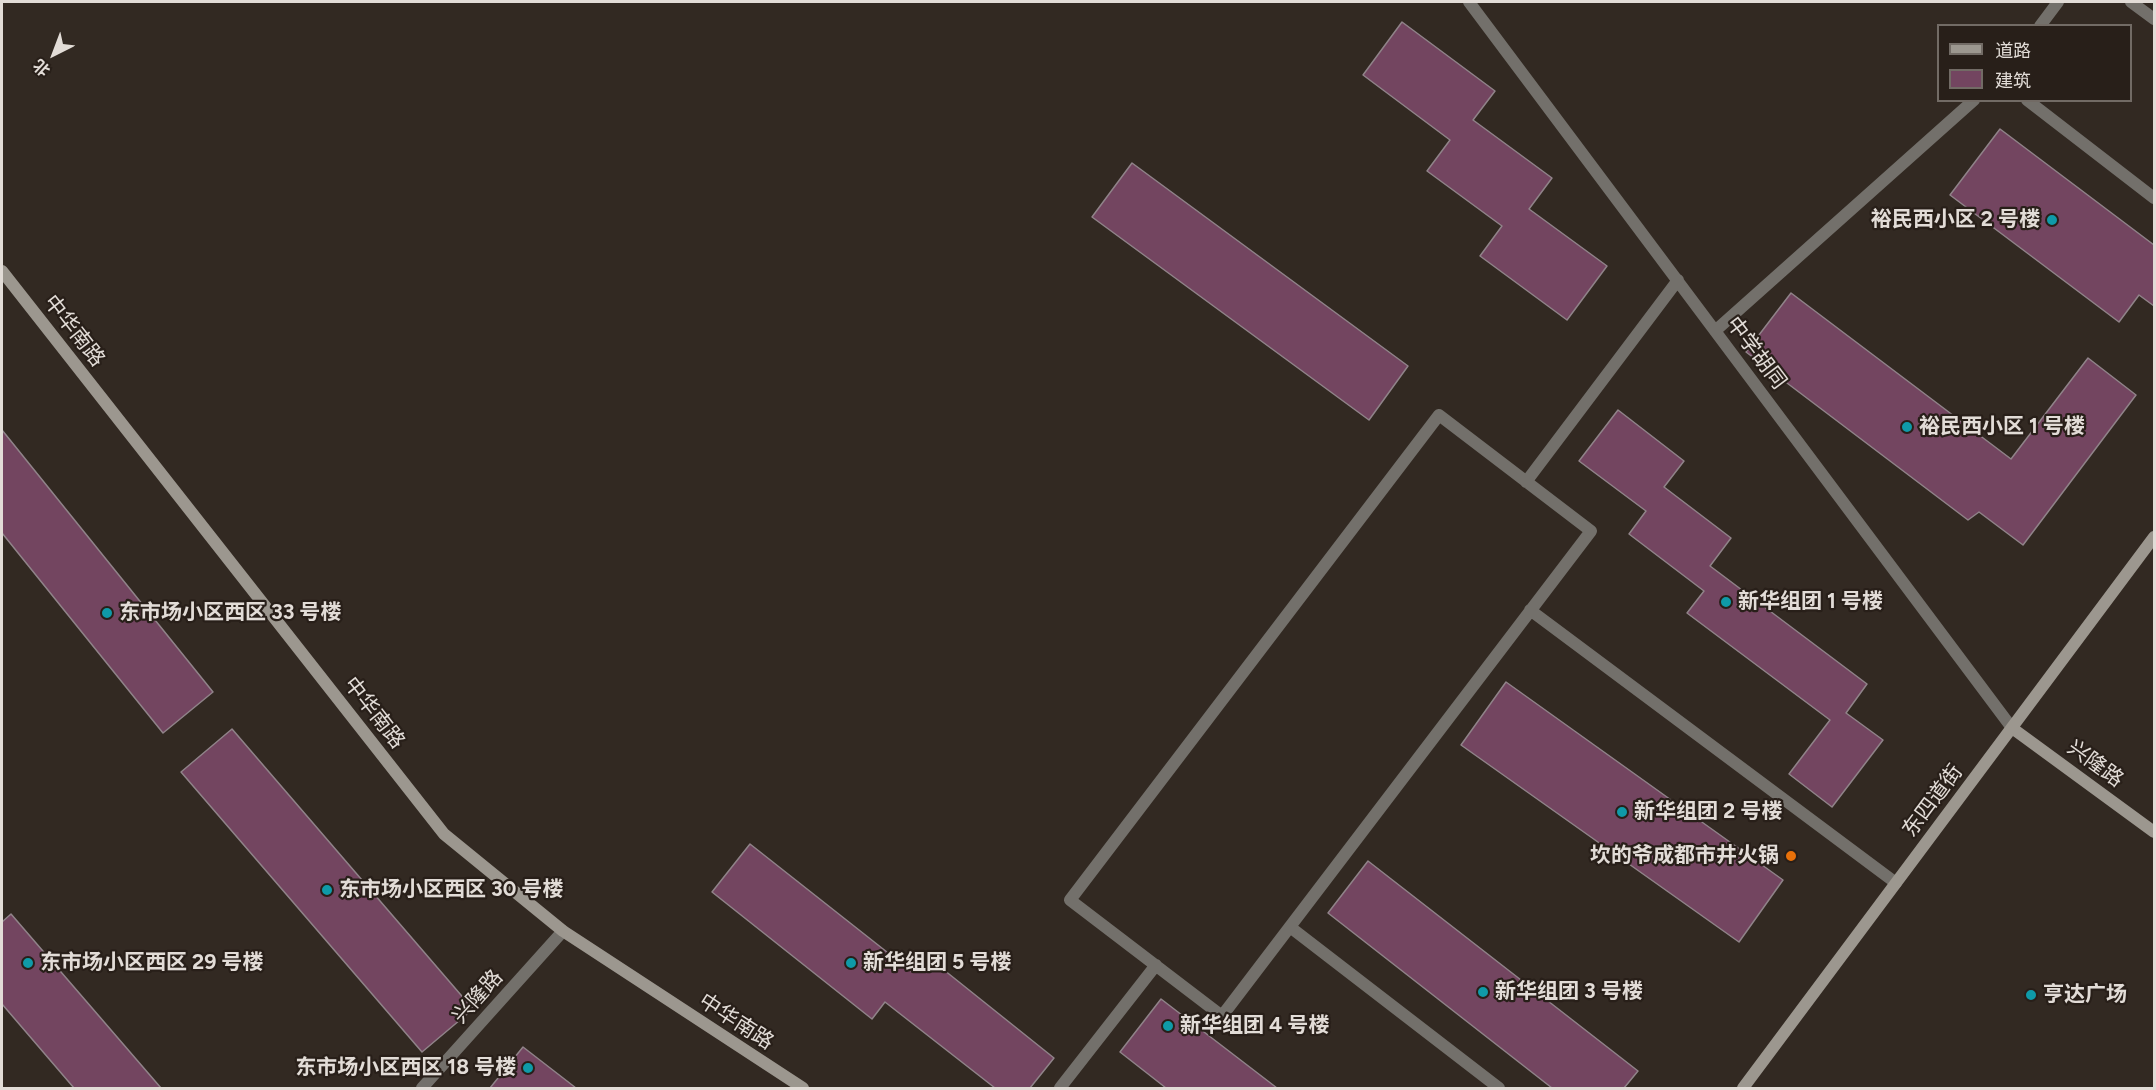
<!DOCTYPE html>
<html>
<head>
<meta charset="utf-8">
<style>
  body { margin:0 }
  #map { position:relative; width:2156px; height:1090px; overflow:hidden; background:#322922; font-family:Figtree,"Noto Sans SC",sans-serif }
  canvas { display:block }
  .frame { position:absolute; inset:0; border:3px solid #e2dcd7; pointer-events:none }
  .legend { position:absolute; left:1937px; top:24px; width:195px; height:78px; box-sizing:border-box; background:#281f19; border:2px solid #726b65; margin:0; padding:8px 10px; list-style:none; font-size:18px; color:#e2dcd7 }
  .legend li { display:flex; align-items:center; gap:12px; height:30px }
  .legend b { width:30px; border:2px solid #726b65 }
  .north { position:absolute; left:24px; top:24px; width:60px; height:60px; -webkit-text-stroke:4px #281f19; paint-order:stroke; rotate:222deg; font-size:16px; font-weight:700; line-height:24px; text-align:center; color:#e2dcd7 }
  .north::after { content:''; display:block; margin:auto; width:21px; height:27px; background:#e2dcd7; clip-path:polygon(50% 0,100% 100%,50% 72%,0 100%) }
</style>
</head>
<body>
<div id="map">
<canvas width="2156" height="1090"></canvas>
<div class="frame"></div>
<ul class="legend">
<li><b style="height:8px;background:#9c978f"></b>道路</li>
<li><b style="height:16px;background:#734560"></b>建筑</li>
</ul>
<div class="north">北</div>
</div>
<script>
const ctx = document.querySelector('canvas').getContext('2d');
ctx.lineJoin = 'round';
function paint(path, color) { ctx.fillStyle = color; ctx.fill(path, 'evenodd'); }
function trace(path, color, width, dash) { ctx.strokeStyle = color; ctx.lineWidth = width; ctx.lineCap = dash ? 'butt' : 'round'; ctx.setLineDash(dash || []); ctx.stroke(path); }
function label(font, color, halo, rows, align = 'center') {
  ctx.font = font + ' Figtree,"Noto Sans SC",sans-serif'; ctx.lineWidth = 4.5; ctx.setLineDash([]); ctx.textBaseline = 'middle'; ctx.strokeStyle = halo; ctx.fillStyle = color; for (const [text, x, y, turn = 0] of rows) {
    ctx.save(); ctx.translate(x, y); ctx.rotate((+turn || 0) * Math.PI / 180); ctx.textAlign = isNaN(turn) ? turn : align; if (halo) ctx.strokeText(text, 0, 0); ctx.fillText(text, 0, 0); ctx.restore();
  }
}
const building = new Path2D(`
  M1402 22 1495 91 1473 120 1552 178 1529 209 1607 266 1567 320 1480 256 1502 226 1427 171 1450 140 1363 75Z
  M2000 129 2154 245V306L2139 295 2119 322 1950 195Z
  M1132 163 1408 366 1369 420 1092 217Z
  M1791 293 2011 459 2088 358 2136 395 2023 545 1979 512 1968 520 1746 352Z
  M1618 410 1684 461 1664 487 1731 538 1710 566 1867 684 1846 713 1883 740 1832 807 1789 774 1830 720 1687 613 1704 591 1629 534 1646 511 1579 461Z
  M2 430 213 692 163 733 2 533Z
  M1506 682 1783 880 1739 942 1461 745Z
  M232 729 473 1009 422 1052 181 772Z
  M750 844 911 971 924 954 1054 1058 1030 1088H995L885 1002 872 1019 712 892Z
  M1368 861 1638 1071 1624 1088H1552L1328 913Z
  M11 914 161 1088H74L2 1004V922Z
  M1161 999 1277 1088H1166L1120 1052Z
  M523 1047 576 1088H490Z`);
paint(building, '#734560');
trace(building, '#908389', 1.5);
trace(new Path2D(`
  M1469 2 2012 728
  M2131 2 2154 19
  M2040 26 2058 2
  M2027 100 2154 198
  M1715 331 1974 100
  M1439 415 1591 531 1222 1016 1070 900Z
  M1526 482 1678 280
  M1530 610 1896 883
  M1290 927 1499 1088
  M422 1088 563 931
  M1060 1088 1156 965`), '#73706b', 12);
trace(new Path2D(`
  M2 271 444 834 563 931 803 1088
  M2012 728 2154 832
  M1743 1088 2154 537`), '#9c978f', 12);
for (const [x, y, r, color] of [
  [2052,220,6,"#0f9aa8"],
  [1907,427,6,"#0f9aa8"],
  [1726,602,6,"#0f9aa8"],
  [107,613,6,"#0f9aa8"],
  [1622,812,6,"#0f9aa8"],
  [1791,856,6,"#e8710a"],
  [327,890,6,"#0f9aa8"],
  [28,963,6,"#0f9aa8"],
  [851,963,6,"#0f9aa8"],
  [1483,992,6,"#0f9aa8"],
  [2031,995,6,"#0f9aa8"],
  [1168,1026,6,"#0f9aa8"],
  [528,1068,6,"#0f9aa8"]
]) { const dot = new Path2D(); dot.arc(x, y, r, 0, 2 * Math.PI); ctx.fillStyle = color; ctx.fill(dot); trace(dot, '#281f19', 2); }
label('bold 21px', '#e2dcd7', '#281f19', [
  ["裕民西小区 2 号楼",2040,220,"right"],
  ["裕民西小区 1 号楼",1919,427],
  ["新华组团 1 号楼",1738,602],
  ["东市场小区西区 33 号楼",119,613],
  ["新华组团 2 号楼",1634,812],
  ["坎的爷成都市井火锅",1779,856,"right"],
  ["东市场小区西区 30 号楼",339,890],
  ["东市场小区西区 29 号楼",40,963],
  ["新华组团 5 号楼",863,963],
  ["新华组团 3 号楼",1495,992],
  ["亨达广场",2043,995],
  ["新华组团 4 号楼",1180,1026],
  ["东市场小区西区 18 号楼",516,1068,"right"]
], 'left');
label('21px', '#e2dcd7', '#281f19', [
  ["中华南路",74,331,52],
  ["中学胡同",1756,353,53],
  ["中华南路",374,713,52],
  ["兴隆路",2095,764,36],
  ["东四道街",1933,801,-53],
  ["兴隆路",478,997,-48],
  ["中华南路",736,1022,33]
]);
</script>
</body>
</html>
